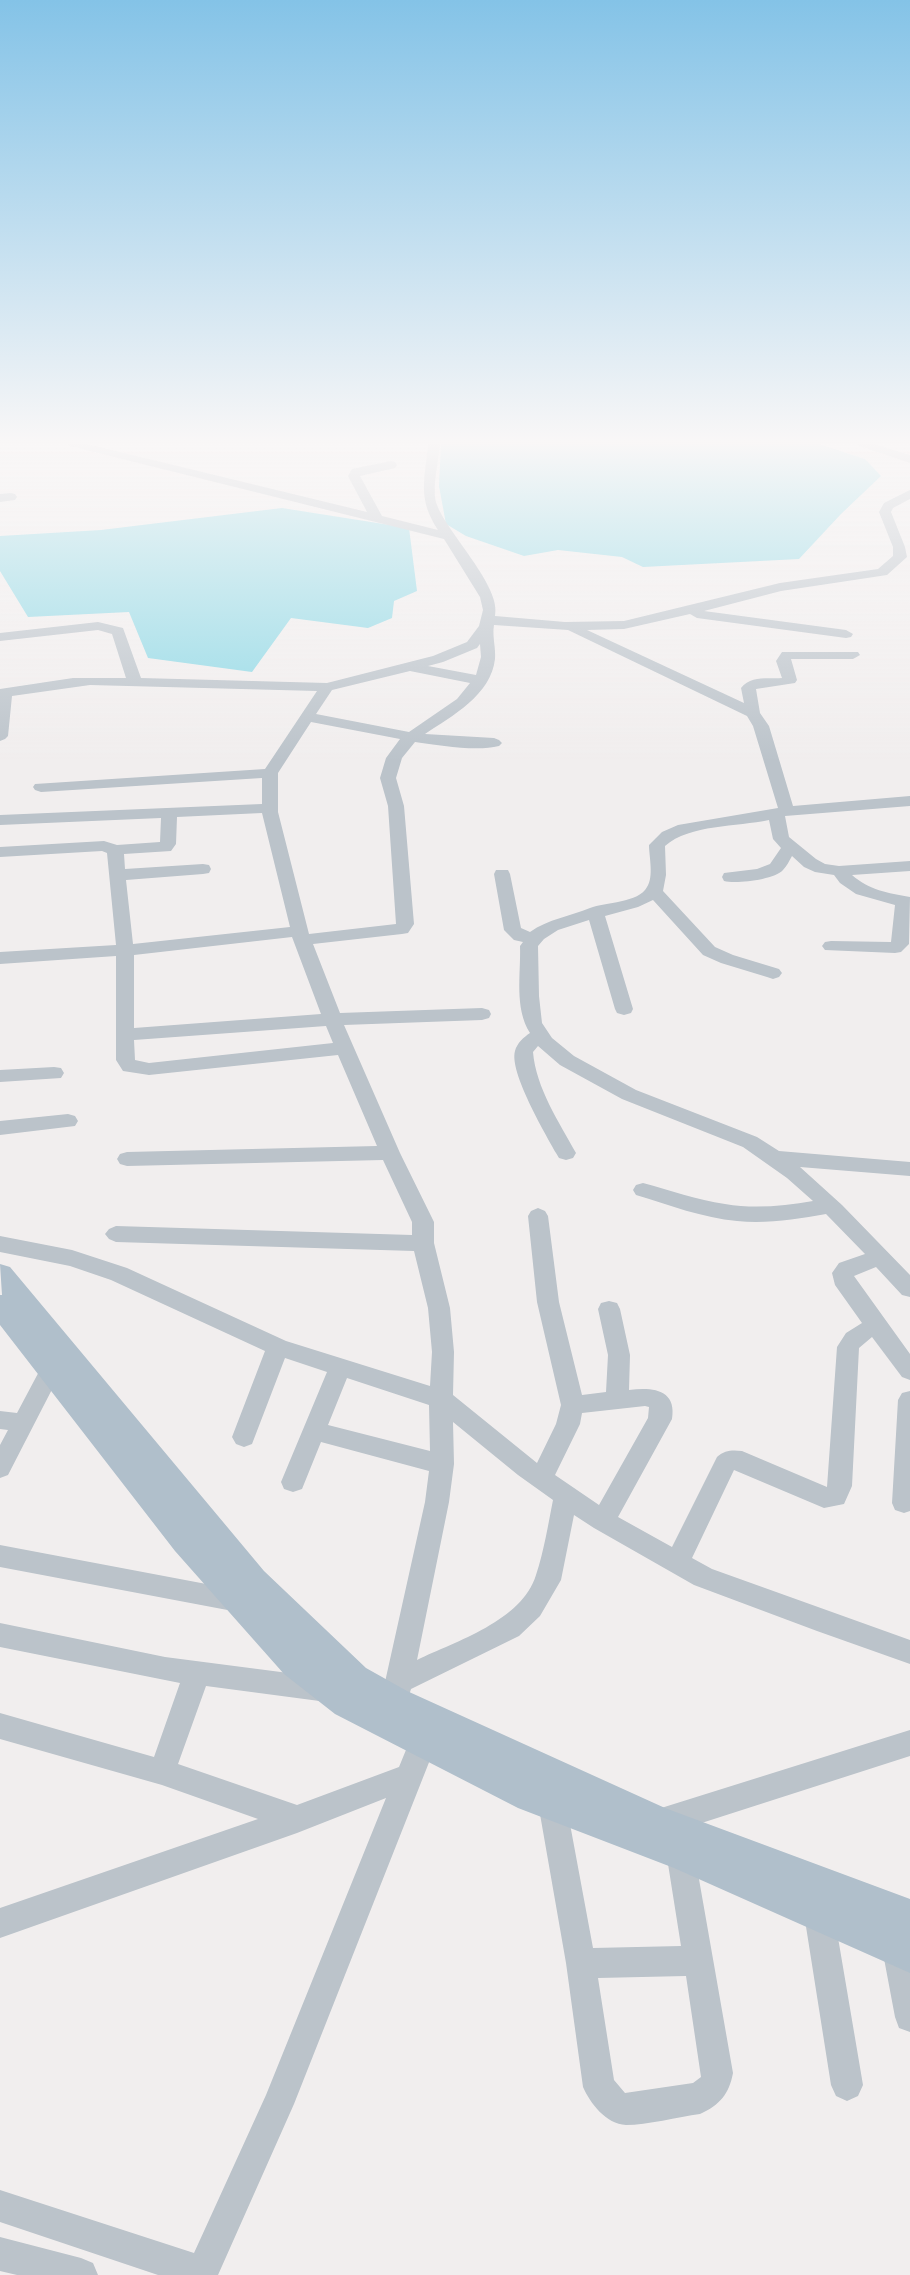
<!DOCTYPE html>
<html>
<head>
<meta charset="utf-8">
<style>
  body { margin:0 }
  canvas { display:block; background:#f1eeee }
</style>
</head>
<body>
<canvas width="910" height="2275"></canvas>
<script>
const ctx = document.querySelector('canvas').getContext('2d');
ctx.lineJoin = 'round';
function paint(path, color) { ctx.fillStyle = color; ctx.fill(path, 'evenodd'); }
paint(new Path2D(`
  M441 444H819L865 459 881 476 841 514 799 559 643 567 622 557 558 550 524 556 466 536 446 524 439 486Z
  M282 508 409 528 417 591 394 601 392 618 368 628 291 618 252 672 148 658 129 612 28 617 0 571V536L101 530Z`), '#8fd9e6');
paint(new Path2D(`
  M68 444H87L367 512 348 476 352 469 391 461 395 462 397 465 395 468 360 476 382 516 438 530C417 498 425 480 428 444H440C439 460 431 490 437 505 448 534 502 587 495 616L565 622 624 621 780 583 878 569 893 556V547L879 512 884 503 910 490V499L893 508 891 512 905 547 907 557 887 575 781 591 704 611 846 630 853 634 851 637 846 638 697 618 690 614 624 629 587 630 744 703 741 688C751 675 768 679 782 678L776 661 782 652H858L860 655 853 659H791L797 680 795 683 756 689 760 713 769 726 793 806 910 796V806L785 816 789 837 816 859 825 864 839 866 910 861V871L852 875C869 890 888 893 910 897L909 944 901 952 895 953 825 950 822 946 825 942 831 941 891 942 895 905 856 894 840 883 834 875 815 872 804 867 792 856C789 861 787 866 783 870 774 880 736 884 724 881L722 877 724 873 757 869 770 864 781 848 773 839 769 820C737 827 690 824 665 846L666 875 663 891 715 947 733 955 779 969 782 973 779 977 773 979 767 977 721 963 703 955 653 900 638 907 605 916 633 1009 631 1013 624 1015 617 1013 615 1009 589 920 558 930 544 939 538 946 539 996 542 1023 552 1038 574 1056 636 1090 757 1137 779 1151 910 1162V1176L800 1167 842 1205 910 1275V1297L902 1295 876 1267 854 1276 910 1354V1380L902 1377 872 1337 859 1348 852 1486 844 1504 824 1508 734 1470 692 1558 712 1569 910 1640V1664L817 1631 694 1585 594 1528 574 1515 561 1580 540 1616 519 1636 411 1689 404 1711 395 1714 386 1711 382 1702 385 1682 425 1502 429 1471 321 1442 302 1489 293 1492 284 1489 281 1482 327 1372 285 1358 252 1444 244 1447 236 1444 232 1437 265 1351 111 1280 70 1266 0 1252V1236L72 1250 127 1268 286 1341 430 1386 432 1352 428 1308 414 1251 116 1242 109 1239 105 1234 109 1229 116 1226 412 1235V1222L383 1160 127 1166 120 1164 117 1159 120 1154 127 1152 377 1146 338 1055 149 1075 123 1071 116 1060V956L0 964V952L116 945 107 853 102 851 0 857V847L104 841 117 845 160 842 161 818 0 825V815L262 804V778L41 792 35 790 33 787 35 784 265 769 317 691 90 685 12 696 8 736 5 739 0 741V689L73 678H126L112 634 98 630 0 641V633L98 622 123 628 141 678 327 683 433 656 467 642 479 626 483 610 480 597 444 539 70 446ZM494 625 568 630 747 716 753 726 778 808 678 825 662 832 649 845C649 856 654 877 647 887 639 903 605 902 590 908 571 916 548 919 530 932L521 928 510 874 508 870H496L494 874 504 930 514 940 523 942 520 946C521 974 514 1008 530 1033 524 1037 517 1043 515 1051 509 1072 545 1133 556 1153L559 1158 566 1160 573 1158 576 1153C559 1122 536 1088 533 1052L538 1046 560 1065 622 1099 743 1147 787 1178 813 1201C784 1206 754 1209 725 1204 697 1200 670 1190 643 1183L636 1185 633 1190 636 1195C669 1205 703 1218 737 1221 767 1224 797 1219 826 1214L865 1254 839 1263 832 1273 835 1285 862 1323 846 1333 837 1347 827 1487 742 1451C732 1450 725 1450 717 1457L672 1547 618 1517 672 1419C677 1389 652 1387 629 1390L630 1355 620 1309 617 1303 609 1301 601 1303 598 1309 608 1355 606 1392 582 1395 559 1302 548 1216 545 1211 538 1208 531 1211 528 1216 537 1302 561 1405 556 1424 537 1463 453 1395 454 1352 450 1308 434 1243V1222L400 1153 344 1025 482 1020 489 1018 491 1014 489 1010 482 1008 340 1013 313 944 402 934 408 933 414 924 404 806 396 778 402 758 415 742C439 745 476 752 499 746L502 743 499 740 494 738 425 734C452 716 491 695 495 659 496 648 492 636 494 625ZM480 644 481 657 476 675 428 666 443 662 477 648ZM410 671 470 683 457 699 409 732 316 714 332 690ZM311 722 400 739 386 758 380 778 388 806 396 924 309 934 278 812V773ZM262 813 290 927 133 944 126 880 203 874 209 873 211 869 209 865 203 864 125 869 124 854 171 851 176 844 177 817ZM292 937 321 1014 134 1028V955ZM326 1026 333 1043 149 1063 135 1060 134 1040ZM347 1378 429 1405 430 1451 328 1425ZM645 1406 649 1407 648 1418 599 1505 555 1475 580 1424 582 1413ZM453 1422 518 1475 553 1500C548 1525 544 1551 536 1575 522 1621 456 1641 417 1660L449 1502 454 1464Z
  M857 444H874L910 455V463L859 446Z
  M11 493 15 494 17 497 15 500 0 502V494Z
  M54 1067 61 1068 64 1073 61 1078 0 1082V1070Z
  M68 1114 75 1116 78 1121 75 1126 0 1135V1121Z
  M51 1361 59 1364 62 1370 8 1475 0 1478V1445L8 1430 0 1429V1411L17 1413 43 1364Z
  M910 1391V1511L904 1513 895 1510 892 1503 898 1400 902 1393Z
  M0 1545 238 1590 247 1593 251 1601 247 1609 238 1612 0 1567Z
  M0 1623 165 1657 327 1678 336 1681 340 1690 336 1699 327 1702 206 1686 178 1764 297 1805 399 1767 417 1723 427 1719 437 1723 441 1732 294 2104 218 2275H158L0 2222V2190L194 2253 266 2095 386 1798 297 1833 0 1938V1908L258 1819 162 1785 0 1739V1713L154 1757 180 1683 0 1647Z
  M910 1730V1756L658 1837 648 1833 644 1823 648 1813 658 1809Z
  M551 1784 561 1787 565 1797 593 1948 681 1946 665 1845 669 1835 679 1831 689 1835 693 1845 733 2073C729 2094 720 2105 700 2114 678 2117 647 2125 626 2125 606 2124 590 2103 583 2087L566 1963 537 1797 541 1787ZM686 1976 701 2077 693 2083 625 2093 614 2080 598 1978Z
  M819 1899 829 1904 834 1914 863 2085 858 2096 847 2101 836 2096 831 2085 804 1914 809 1904Z
  M897 1933 907 1938 910 1944V2032L899 2028 895 2017 882 1948 887 1938Z
  M0 2237 81 2258 93 2263 98 2275H17L0 2271Z`), '#bbc3ca');
paint(new Path2D(`
  M0 1264 10 1267 264 1571 366 1668 407 1691 665 1808 910 1899V1973L674 1868 518 1808 335 1714 284 1674 175 1551 0 1325V1295H2Z`), '#b0bfcb');
const sky = ctx.createLinearGradient(0, 0, 0, 762);
sky.addColorStop(0, '#84c3e7');
sky.addColorStop(0.58, '#f9f7f7');
sky.addColorStop(1, '#f9f7f700');
ctx.fillStyle = sky;
ctx.fillRect(0, 0, 910, 762);
</script>
</body>
</html>
